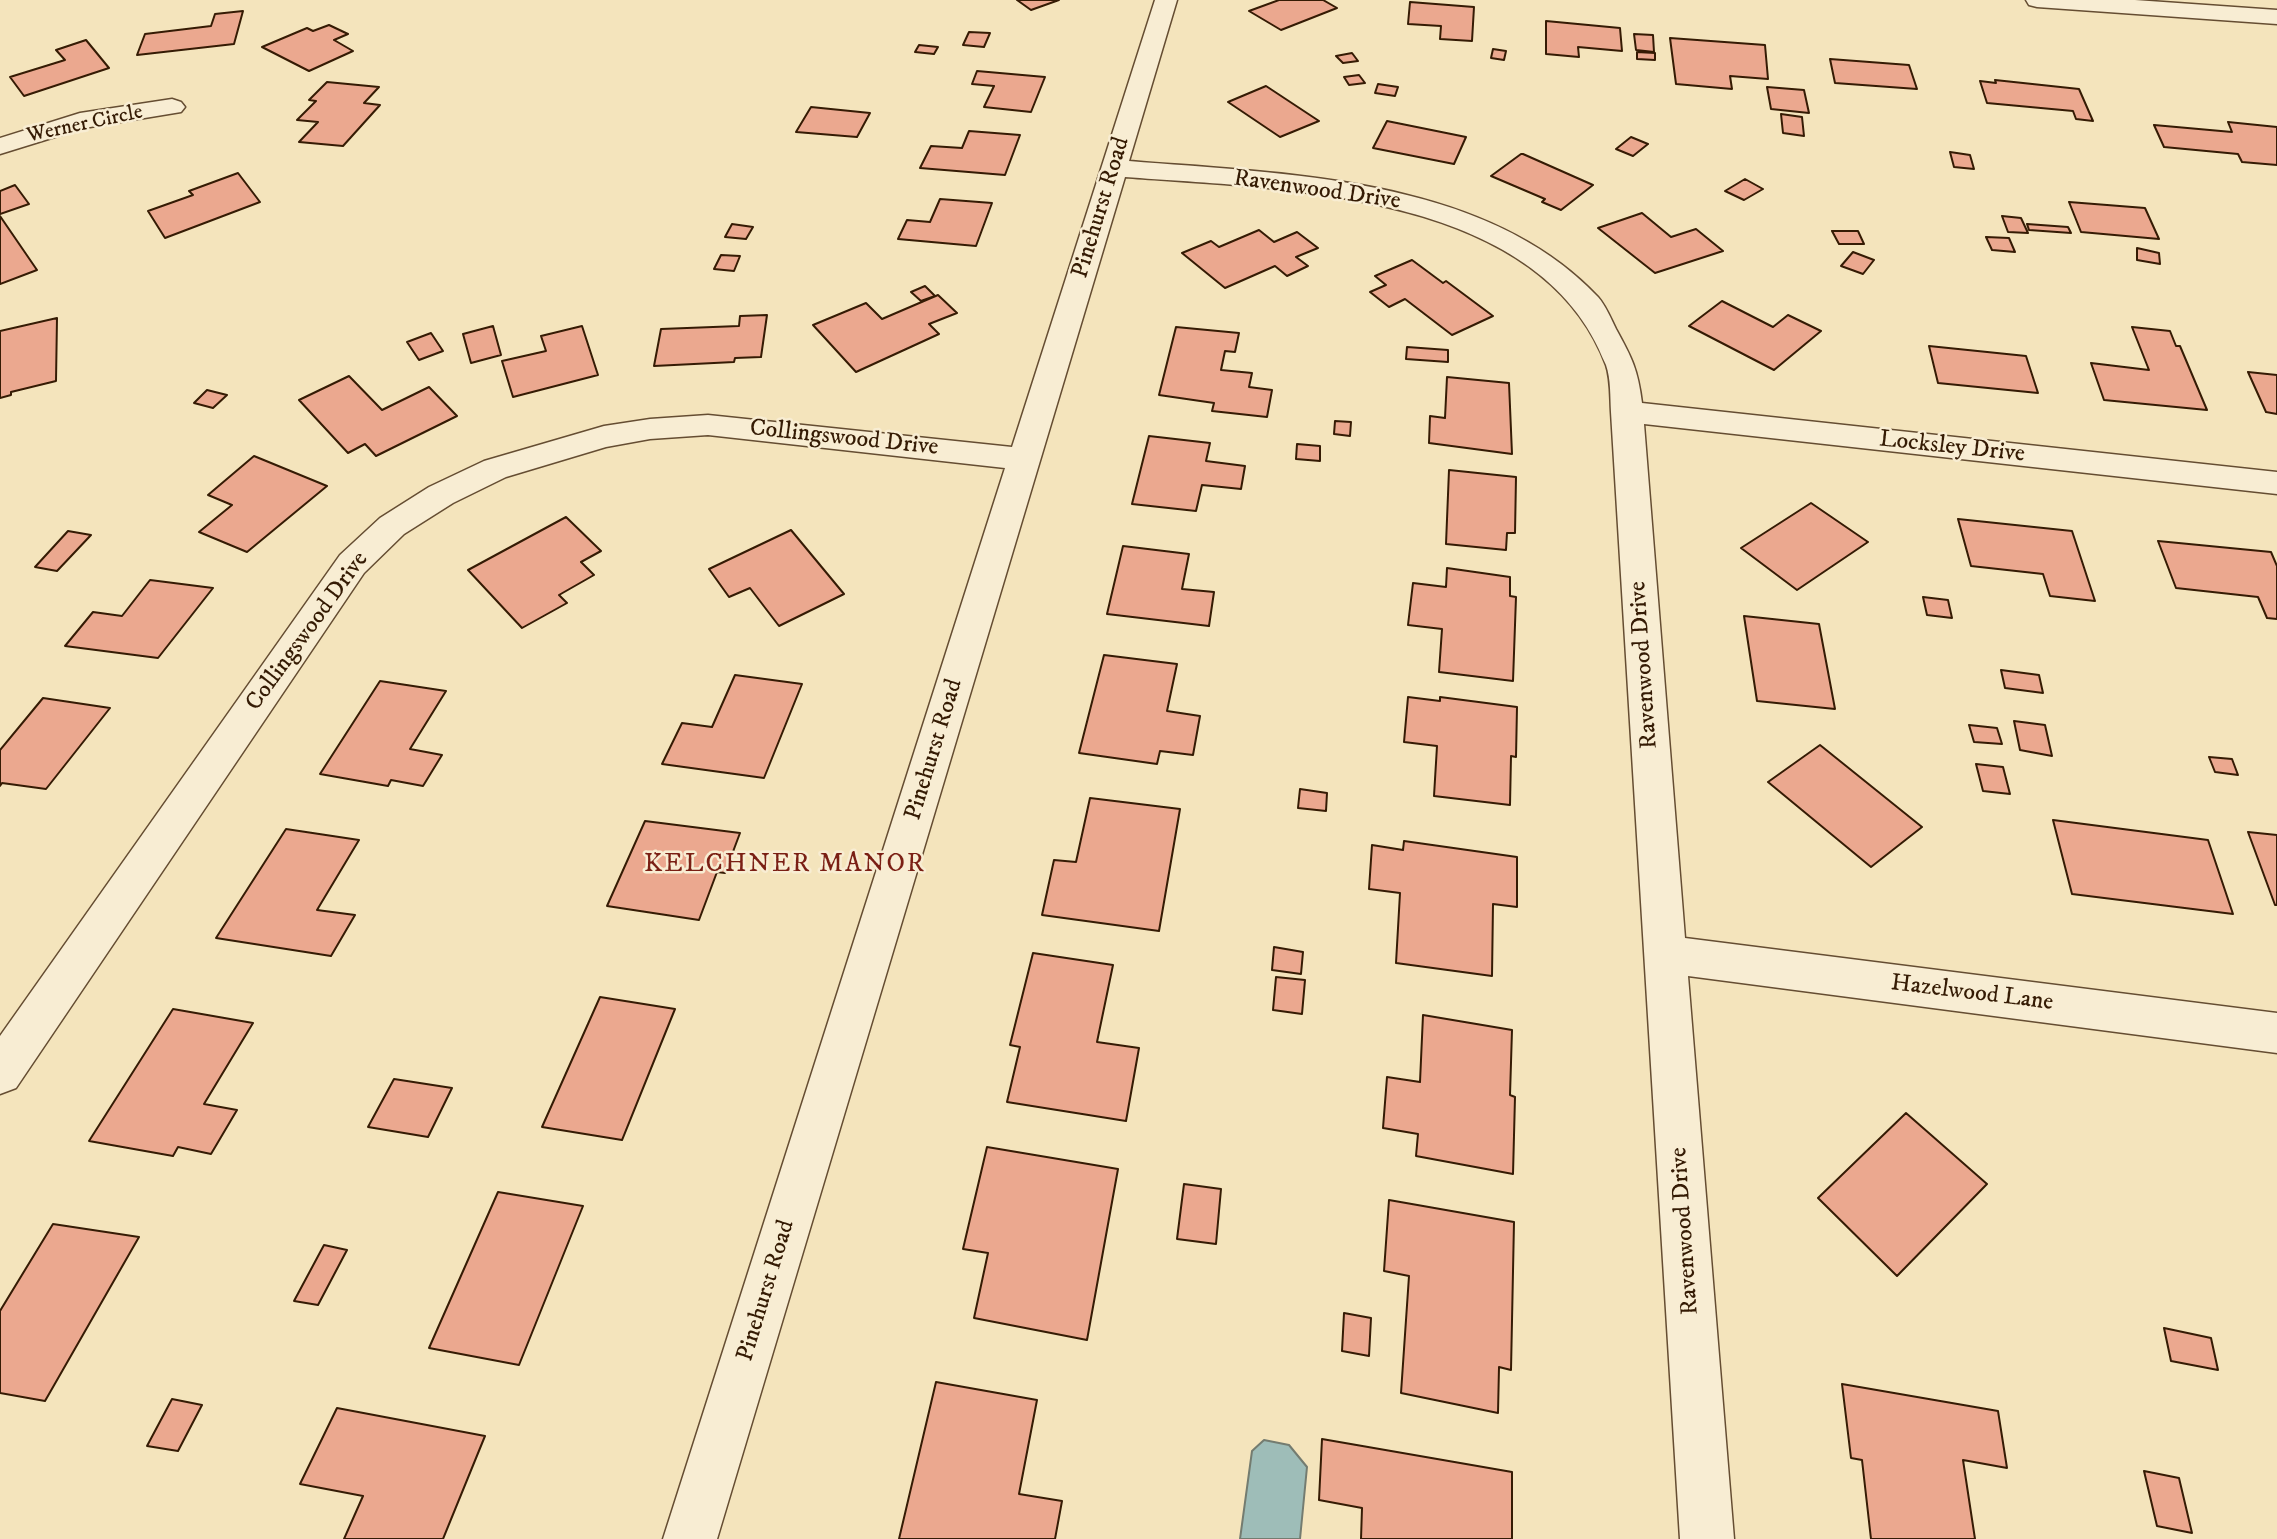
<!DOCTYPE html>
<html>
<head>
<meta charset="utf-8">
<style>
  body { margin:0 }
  canvas { display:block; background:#f4e4bc }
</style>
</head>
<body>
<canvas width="2277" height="1539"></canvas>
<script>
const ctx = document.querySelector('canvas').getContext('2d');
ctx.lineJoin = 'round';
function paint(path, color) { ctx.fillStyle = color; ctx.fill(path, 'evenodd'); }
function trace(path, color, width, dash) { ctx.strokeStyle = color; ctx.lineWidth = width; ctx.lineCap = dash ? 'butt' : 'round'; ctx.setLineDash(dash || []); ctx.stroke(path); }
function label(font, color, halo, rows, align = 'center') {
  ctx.font = font + ' "IM FELL DW Pica",serif'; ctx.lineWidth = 5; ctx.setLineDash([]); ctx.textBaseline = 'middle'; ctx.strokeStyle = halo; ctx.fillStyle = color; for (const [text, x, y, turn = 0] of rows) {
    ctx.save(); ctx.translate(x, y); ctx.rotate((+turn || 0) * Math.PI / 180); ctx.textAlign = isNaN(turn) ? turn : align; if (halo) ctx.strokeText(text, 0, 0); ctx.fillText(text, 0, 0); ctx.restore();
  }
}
const water = new Path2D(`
  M1264 1440 1289 1445 1307 1467 1300 1539H1240L1252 1451Z`);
paint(water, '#9ebdb8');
trace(water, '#747c70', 2);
const building = new Path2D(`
  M1017 0H1059L1031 10Z
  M1279 0H1323L1337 8 1281 30 1249 11Z
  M1410 2 1474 7 1472 41 1440 39 1441 26 1408 24Z
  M243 11 234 44 137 55 145 34 211 26 215 14Z
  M1546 21 1620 28 1622 51 1578 47 1579 57 1546 54Z
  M329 25 348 34 334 40 353 51 309 71 262 47 307 28 313 31Z
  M969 32 990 33 984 47 963 45Z
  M1634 34 1653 35 1654 52 1636 50Z
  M1670 38 1765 45 1768 79 1730 76 1732 89 1676 84Z
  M86 40 109 68 24 96 10 77 65 60 56 50Z
  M919 45 938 47 934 54 915 52Z
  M1493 49 1506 51 1504 60 1491 58Z
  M1637 52 1655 53V60L1637 59Z
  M1352 53 1358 61 1343 63 1336 56Z
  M1830 59 1909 65 1917 89 1835 83Z
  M977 71 1045 77 1031 112 984 107 994 86 972 84Z
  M1359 75 1365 83 1349 85 1344 77Z
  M1995 80 2079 89 2093 121 2076 119 2073 111 1987 103 1980 81 1996 83Z
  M327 82 379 87 364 103 380 105 343 146 299 142 318 122 297 120 316 101 309 100Z
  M1378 84 1398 87 1395 96 1375 93Z
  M1266 86 1319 121 1280 137 1228 102Z
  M1767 87 1804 90 1809 113 1771 109Z
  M811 107 870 113 857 137 796 132Z
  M1781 114 1802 117 1804 136 1783 133Z
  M1387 121 1466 137 1454 164 1373 148Z
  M2228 122 2277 127V165L2242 162 2238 154 2164 147 2154 125 2232 132Z
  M969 131 1020 135 1005 175 920 168 931 146 962 148Z
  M1631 137 1648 144 1633 156 1616 149Z
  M1950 152 1970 155 1974 169 1954 167Z
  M1521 154H1523L1593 185 1561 210 1542 202 1545 199 1491 176Z
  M238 173 260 202 165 238 148 211 193 195 189 191Z
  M1745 179 1763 189 1744 200 1725 191Z
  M15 185 29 204 0 214V191Z
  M940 199 992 203 976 246 898 239 907 220 930 222Z
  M2069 202 2145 208 2159 239 2081 232Z
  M1642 213 1671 237 1696 229 1723 251 1655 273 1598 228Z
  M0 216 37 270 0 284Z
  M2002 216 2021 218 2028 233 2008 232Z
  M732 224 753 227 746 239 725 237Z
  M2027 224 2068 227 2071 233 2029 230Z
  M1259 230 1274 242 1297 232 1318 248 1296 257 1308 266 1287 276 1275 266 1225 288 1182 253 1211 241 1219 247Z
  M1832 231H1858L1864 244H1839Z
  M1986 237 2009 238 2015 252 1992 250Z
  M2137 248 2159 253 2160 264 2137 260Z
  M1853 252 1874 260 1863 274 1841 266Z
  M721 255 740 256 734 271 714 269Z
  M1412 260 1443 283 1446 281 1493 316 1452 335 1405 299 1389 307 1370 292 1386 285 1375 276Z
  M925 286 935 296 921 301 911 292Z
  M938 295 957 313 929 324 939 334 856 372 813 325 866 303 882 319Z
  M1722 301 1773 327 1788 315 1821 331 1774 370 1689 326Z
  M767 315 761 357 735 358 734 362 654 366 661 329 739 326 740 316Z
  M57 318 56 381 11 392V395L0 398V331Z
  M493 326 501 355 471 363 463 334Z
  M582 326 598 375 513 397 502 361 546 351 541 336Z
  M1176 327 1239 333 1235 352 1225 351 1221 370 1252 373 1249 387 1272 390 1267 417 1212 411 1214 403 1159 395Z
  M2132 327 2170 331 2176 346H2180L2207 410 2104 400 2091 363 2149 370Z
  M431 333 443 351 419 360 407 342Z
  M1929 346 2026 356 2038 393 1938 383Z
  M1407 347 1448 350V362L1406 359Z
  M2248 372 2277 375V414L2266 412Z
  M349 376 382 410 429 387 457 416 376 456 365 444 348 453 299 400Z
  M1447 377 1509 383 1512 454 1429 443 1430 416 1445 418Z
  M207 390 227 395 213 408 194 403Z
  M1335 421 1351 422 1350 436 1334 434Z
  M1149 436 1210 443 1206 461 1245 466 1241 489 1202 485 1196 511 1132 504Z
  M1297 444 1320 446V461L1296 459Z
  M254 456 327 486 247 552 199 532 232 505 208 495Z
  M1449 470 1516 477 1515 533H1507L1506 550 1446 544Z
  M1811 503 1868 542 1797 590 1741 548Z
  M566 517 601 551 581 562 594 575 559 595 567 603 522 628 468 570Z
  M1958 519 2072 531 2095 601 2050 596 2043 574 1971 566Z
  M791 530 844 594 779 626 750 588 729 597 709 569Z
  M68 531 91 535 57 571 35 567Z
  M2158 541 2271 552 2277 566V619L2267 618 2258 597 2176 588Z
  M1123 546 1189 554 1182 589 1214 592 1209 626 1107 614Z
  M1447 568 1510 577V596L1516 597 1513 681 1439 672 1442 629 1408 625 1413 583 1446 587Z
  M150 580 213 588 158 658 65 646 93 612 122 616Z
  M1923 597 1948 600 1952 618 1927 615Z
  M1744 616 1819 624 1835 709 1757 701Z
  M1104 655 1177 664 1167 711 1200 716 1193 755 1160 751 1157 764 1079 753Z
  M2001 670 2039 675 2043 693 2005 688Z
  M735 675 802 684 764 778 662 764 682 723 712 727Z
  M380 681 446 691 410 749 442 755 423 786 391 780 388 786 320 774Z
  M1408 697 1440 701V697L1517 707 1516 757 1511 756 1510 805 1434 796 1437 746 1404 742Z
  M43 698 110 708 46 789 2 783 0 786V750Z
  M2014 721 2045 725 2052 756 2020 750Z
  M1969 725 1997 728 2002 744 1974 742Z
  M1820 745 1922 827 1871 867 1768 782Z
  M2209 757 2232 759 2238 775 2215 772Z
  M1976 764 2003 767 2010 794 1983 791Z
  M1300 789 1327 793 1326 811 1298 808Z
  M1090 798 1180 809 1159 931 1042 915 1054 860 1076 862Z
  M2053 820 2208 840 2233 914 2072 894Z
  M645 821 740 833 725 873 717 872 699 920 607 906Z
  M286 829 359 840 317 910 355 915 331 956 216 938Z
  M2248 832 2277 835V905H2275Z
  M1404 841 1517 857V907L1493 904 1492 976 1396 963 1400 893 1369 889 1372 845 1403 850Z
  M1274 947 1303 952 1301 974 1272 970Z
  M1033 953 1113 965 1097 1042 1139 1048 1126 1121 1007 1102 1020 1047 1010 1045Z
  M1276 977 1305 980 1302 1014 1273 1010Z
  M600 997 675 1009 622 1140 542 1127Z
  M173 1009 253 1023 204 1104 237 1110 211 1154 178 1147 173 1156 89 1141Z
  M1423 1015 1512 1030 1510 1095 1515 1097 1513 1174 1416 1156 1418 1134 1383 1128 1387 1077 1420 1082Z
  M394 1079 452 1088 428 1137 368 1127Z
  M1906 1113 1987 1184 1897 1276 1818 1198Z
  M987 1147 1118 1169 1087 1340 974 1318 988 1253 963 1249Z
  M1184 1184 1221 1189 1216 1244 1177 1239Z
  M498 1192 583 1206 519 1365 429 1348Z
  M1389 1200 1514 1222 1511 1370 1499 1367 1498 1413 1401 1393 1409 1276 1384 1271Z
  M53 1224 139 1237 45 1401 0 1393V1311Z
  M324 1245 347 1250 318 1305 294 1301Z
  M1344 1313 1371 1318 1369 1356 1342 1351Z
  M2164 1328 2211 1338 2218 1370 2171 1361Z
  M936 1382 1037 1400 1019 1494 1062 1501 1055 1539H899Z
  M1842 1384 1998 1411 2007 1468 1963 1460 1975 1539H1871L1862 1460 1851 1458Z
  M172 1399 202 1405 178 1451 147 1446Z
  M337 1408 485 1436 443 1539H344L363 1496 300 1484Z
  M1322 1439 1512 1472V1539H1361L1362 1508 1319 1500Z
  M2144 1471 2179 1478 2192 1533 2157 1526Z`);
paint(building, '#eba88f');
trace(building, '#351b04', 2);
const street = new Path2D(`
  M1155 0H1177L1129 161C1283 174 1485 176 1598 297 1606 306 1611 319 1616 329 1632 358 1638 370 1642 403L2277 472V494L1644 424 1685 938 2277 1013V1053L1688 976 1734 1539H1680L1611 412C1610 397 1611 379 1606 365 1540 190 1280 189 1125 177L717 1539H663L1005 468 708 435 650 439 606 447 506 477 453 503 404 534 364 573 16 1088 0 1094V1036L340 555 380 518 429 487 484 461 604 426 650 419 708 415 1012 447Z
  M2026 0H2135L2277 10V24L2037 7 2029 5Z
  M172 99 181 102 185 107 181 112 84 128 0 154V138L80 113Z`);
trace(street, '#654d32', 3);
paint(street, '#f8edd3');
label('21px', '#351b04', '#f8edd3', [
  ["Werner Circle",85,125,-12]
]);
label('24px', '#351b04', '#f8edd3', [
  ["Ravenwood Drive",1317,191,8],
  ["Pinehurst Road",1102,208,-73],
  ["Collingswood Drive",844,439,6],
  ["Locksley Drive",1952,448,6],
  ["Collingswood Drive",308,632,-54],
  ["Ravenwood Drive",1645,665,-94],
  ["Pinehurst Road",935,750,-73],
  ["Hazelwood Lane",1972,994,7],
  ["Ravenwood Drive",1686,1231,-94],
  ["Pinehurst Road",767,1291,-73]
]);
ctx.letterSpacing = '2px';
label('26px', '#7a1f14', '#f8edd3', [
  ["KELCHNER MANOR",785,866]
]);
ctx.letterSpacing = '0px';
</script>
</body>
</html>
